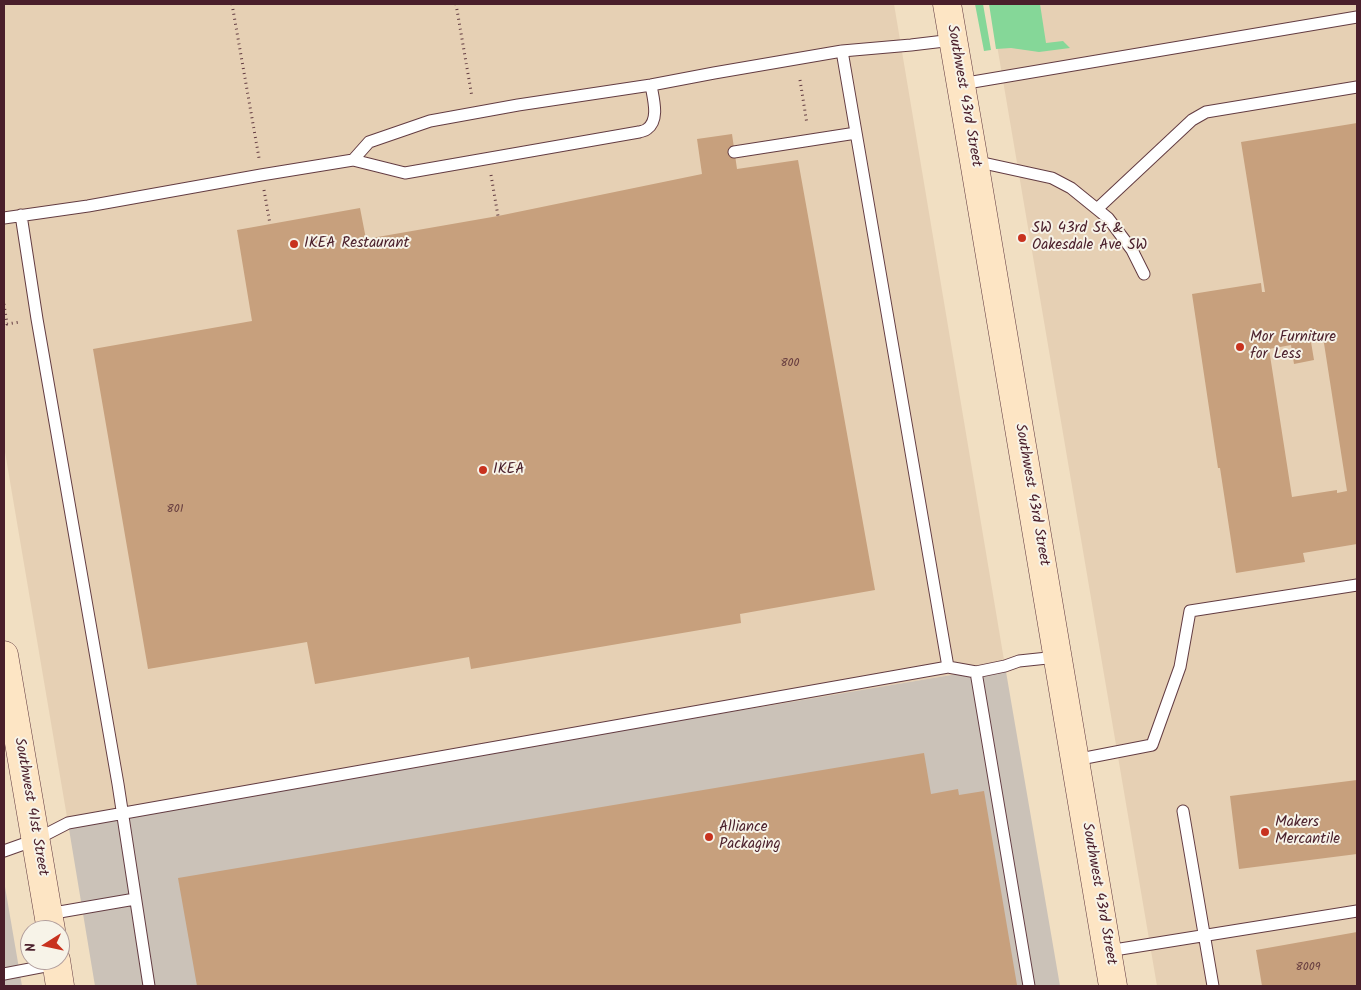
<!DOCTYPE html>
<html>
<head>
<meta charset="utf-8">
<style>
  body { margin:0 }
  #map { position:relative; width:1361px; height:990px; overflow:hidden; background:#f1dfc2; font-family:Kalam,sans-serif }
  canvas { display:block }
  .frame { position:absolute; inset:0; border:5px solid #4a1f2b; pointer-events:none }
  .north { position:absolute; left:20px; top:920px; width:50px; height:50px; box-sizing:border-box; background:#f7f3e8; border:1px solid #b29e9c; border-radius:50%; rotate:260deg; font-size:14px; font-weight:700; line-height:20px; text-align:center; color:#4a1f2b }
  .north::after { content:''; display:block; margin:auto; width:18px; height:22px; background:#c8321e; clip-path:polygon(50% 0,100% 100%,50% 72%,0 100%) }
</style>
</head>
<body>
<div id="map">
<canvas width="1361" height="990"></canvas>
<div class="frame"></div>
<div class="north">N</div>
</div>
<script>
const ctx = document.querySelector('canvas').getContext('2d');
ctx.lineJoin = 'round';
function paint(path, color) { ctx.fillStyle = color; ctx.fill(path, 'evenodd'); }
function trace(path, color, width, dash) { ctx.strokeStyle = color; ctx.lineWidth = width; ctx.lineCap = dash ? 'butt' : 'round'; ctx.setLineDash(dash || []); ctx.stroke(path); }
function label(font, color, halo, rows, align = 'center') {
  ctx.font = font + ' Kalam,sans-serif'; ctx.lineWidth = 4; ctx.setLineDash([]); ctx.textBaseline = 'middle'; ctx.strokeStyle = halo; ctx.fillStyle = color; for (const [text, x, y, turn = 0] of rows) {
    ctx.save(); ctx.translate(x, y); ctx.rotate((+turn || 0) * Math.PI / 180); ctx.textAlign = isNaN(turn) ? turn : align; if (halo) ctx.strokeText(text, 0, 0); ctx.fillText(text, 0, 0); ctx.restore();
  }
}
paint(new Path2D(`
  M4 4H894L1005 666 68 823 4 446Z
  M990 4H1357V986H1157Z`), '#e6d0b4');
paint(new Path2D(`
  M1005 666 1060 986H95L68 823Z
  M4 881 22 986H4Z`), '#cbc2b8');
paint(new Path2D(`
  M975 4H983L991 50 984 51Z
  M989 4H1040L1046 43 1063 41 1070 48 1039 52 1011 48 996 49Z`), '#85d798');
paint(new Path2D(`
  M1357 123V544L1303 553 1305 562 1236 573 1220 468H1218L1192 294 1261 283 1262 292H1265L1241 142ZM1323 337 1347 491 1337 493V490L1292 497 1269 349 1291 345 1294 364 1314 360 1311 342H1314L1313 338Z
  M732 134 737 169 798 160 875 590 740 614 741 623 471 669 469 657 315 684 307 642 148 669 93 349 252 321 237 230 360 208 366 239 498 216 702 174 697 139Z
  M924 753 931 794 958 789 959 795 984 791 1017 985 1008 986H197L178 878Z
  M1357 780V854L1239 869 1230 796Z
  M1357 932V986H1262L1256 950Z`), '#c7a07d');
const lane = new Path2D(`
  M842 51 948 667
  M961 84 1357 17
  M734 152 856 133
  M353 160 369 142 430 121 518 105 651 85 714 73 842 51 911 45 953 40
  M974 161 1052 178 1071 188 1108 218 1132 250 1144 274
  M1097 209 1192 120 1206 112 1357 87
  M21 215 37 319 118 784 149 986
  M4 218 88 206 261 175 353 160 405 173 639 132C642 131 645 131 647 129 660 120 653 98 651 85
  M976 672 1029 986
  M1075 760 1152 745 1180 667 1190 611 1357 585
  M1183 811 1213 986
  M4 851 35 840 68 823 948 667 976 672 1005 666 1019 661 1057 657
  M48 914 135 899
  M1108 951 1357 911
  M4 974 56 964`);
const secondary = new Path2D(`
  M947 4 974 161 1113 986
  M4 655 51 930
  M56 960 60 986`);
trace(lane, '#633c42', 13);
trace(secondary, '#633c42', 29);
trace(new Path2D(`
  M232 4 259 158
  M456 4 472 97
  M800 80 807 124
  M491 175 498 216
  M264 190 270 224
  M4 304 7 324 20 322`), '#633c42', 3, [1, 4]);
trace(lane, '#fff', 11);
trace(secondary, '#fde5c4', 28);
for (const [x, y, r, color] of [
  [1022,238,5,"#c8321e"],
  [294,244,5,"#c8321e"],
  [1240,347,5,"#c8321e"],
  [483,470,5,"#c8321e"],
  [1265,832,5,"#c8321e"],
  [709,837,5,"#c8321e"]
]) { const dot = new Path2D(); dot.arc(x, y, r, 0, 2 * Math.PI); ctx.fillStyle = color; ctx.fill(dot); trace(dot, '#f7f3e8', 2); }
label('12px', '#693f40', null, [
  ["800",790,364],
  ["801",175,510],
  ["8009",1308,968]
]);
label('15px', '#4a1f2b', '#f7f3e8', [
  ["Southwest 43rd Street",963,96,80],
  ["Southwest 43rd Street",1031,495,80],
  ["Southwest 41st Street",30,807,80],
  ["Southwest 43rd Street",1098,894,80]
]);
label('15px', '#4a1f2b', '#f7f3e8', [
  ["SW 43rd St &",1032,229],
  ["Oakesdale Ave SW",1032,246],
  ["IKEA Restaurant",304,244],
  ["Mor Furniture",1250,338],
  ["for Less",1250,355],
  ["IKEA",493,470],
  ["Makers",1275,823],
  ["Mercantile",1275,840],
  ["Alliance",719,828],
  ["Packaging",719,845]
], 'left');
</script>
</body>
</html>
